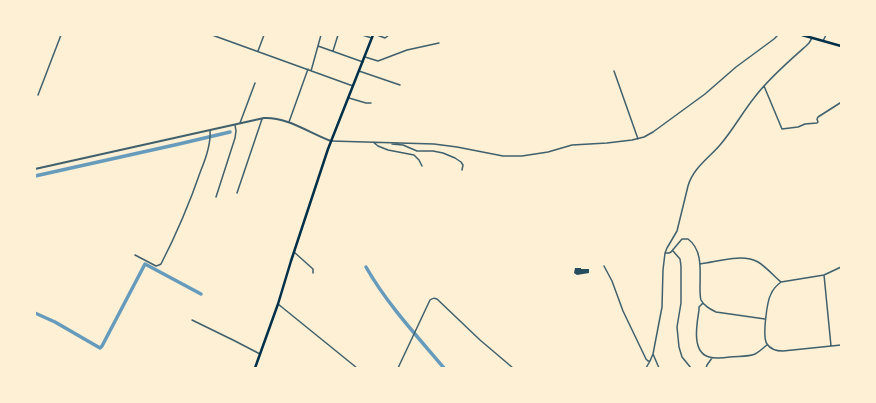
<!DOCTYPE html>
<html>
<head>
<meta charset="utf-8">
<style>
  body { margin:0 }
  #map { position:relative; width:876px; height:403px; overflow:hidden; background:#fdf0d5; font-family:Arial,sans-serif }
  canvas { display:block }
  .frame { position:absolute; inset:0; border:36px solid #fdf0d5; pointer-events:none }
</style>
</head>
<body>
<div id="map">
<canvas width="876" height="403"></canvas>
<div class="frame"></div>
</div>
<script>
const ctx = document.querySelector('canvas').getContext('2d');
ctx.lineJoin = 'round';
function trace(path, color, width, dash) { ctx.strokeStyle = color; ctx.lineWidth = width; ctx.lineCap = dash ? 'butt' : 'round'; ctx.setLineDash(dash || []); ctx.stroke(path); }
function paint(path, color) { ctx.fillStyle = color; ctx.fill(path, 'evenodd'); }
trace(new Path2D(`
  M35 176 179 144 230 132
  M366 267C387 304 417 336 444 368
  M35 313 55 322 100 348 102 346 145 264 201 294`), '#669bbc', 3.5);
paint(new Path2D(`
  M575 268H581V269H589V273L577 275 574 273Z`), '#264d5e');
trace(new Path2D(`
  M212 35 353 86
  M362 35 372 38
  M377 35 385 38 389 35
  M823 41 826 35
  M318 46 363 62
  M258 51 264 35
  M333 51 338 35
  M365 57 378 61 407 50 439 43
  M311 71 321 35
  M359 71 400 85
  M614 71 638 139
  M764 86 782 129 798 127 805 124 817 123 818 122 817 119 818 117 840 103
  M38 95 61 35
  M349 98 366 103H371
  M289 122 308 69
  M240 123 255 83
  M331 141 434 144 457 147 503 156H522L548 152 572 145 607 143 632 140 644 137 653 132 705 94 736 67 774 39 778 35
  M373 142 378 146 388 150 414 155 419 160 422 166
  M392 144 403 145 417 151H433L443 153 455 158 461 162 463 165 462 170
  M237 193 262 119
  M216 197 235 138 236 131 235 125
  M673 251 680 259 681 266V303L677 327 679 347 682 357 691 368
  M294 252 313 269V273
  M665 253H669L671 252 682 239H688C703 250 700 271 700 288 700 292 700 297 701 300 704 306 710 309 716 312L765 319
  M135 255 156 266 159 265 161 264C177 233 190 202 201 170 206 158 211 144 210 131
  M700 264C717 262 742 253 758 262 765 266 774 276 781 282
  M604 266 612 281 623 311 646 359 648 361H650L653 354 662 307 663 270 665 253 667 248 677 231 688 186C693 168 709 158 720 145 733 130 742 113 754 98 768 79 789 61 806 46L809 43 812 38
  M841 267 824 275 781 282C777 285 773 289 771 294 767 301 762 337 767 344 771 350 777 351 783 351L841 345
  M824 275 831 346
  M703 303 699 307V310C697 323 691 352 709 357 716 359 723 358 730 357 738 356 748 357 755 354 759 352 763 348 767 345
  M278 304 357 368
  M192 320 235 341 260 354
  M653 354 659 368
  M398 368 430 300C433 298 434 298 437 299L480 340 513 368
  M646 368 650 361
  M706 368 707 365 712 358`), '#3f606c', 1.5);
trace(new Path2D(`
  M35 169 264 118C288 117 309 133 331 141`), '#3f606c', 2);
trace(new Path2D(`
  M255 368 278 304 291 261 328 149 373 35`), '#003049', 2.5);
trace(new Path2D(`
  M802 35 841 46`), '#003049', 2.5);
</script>
</body>
</html>
